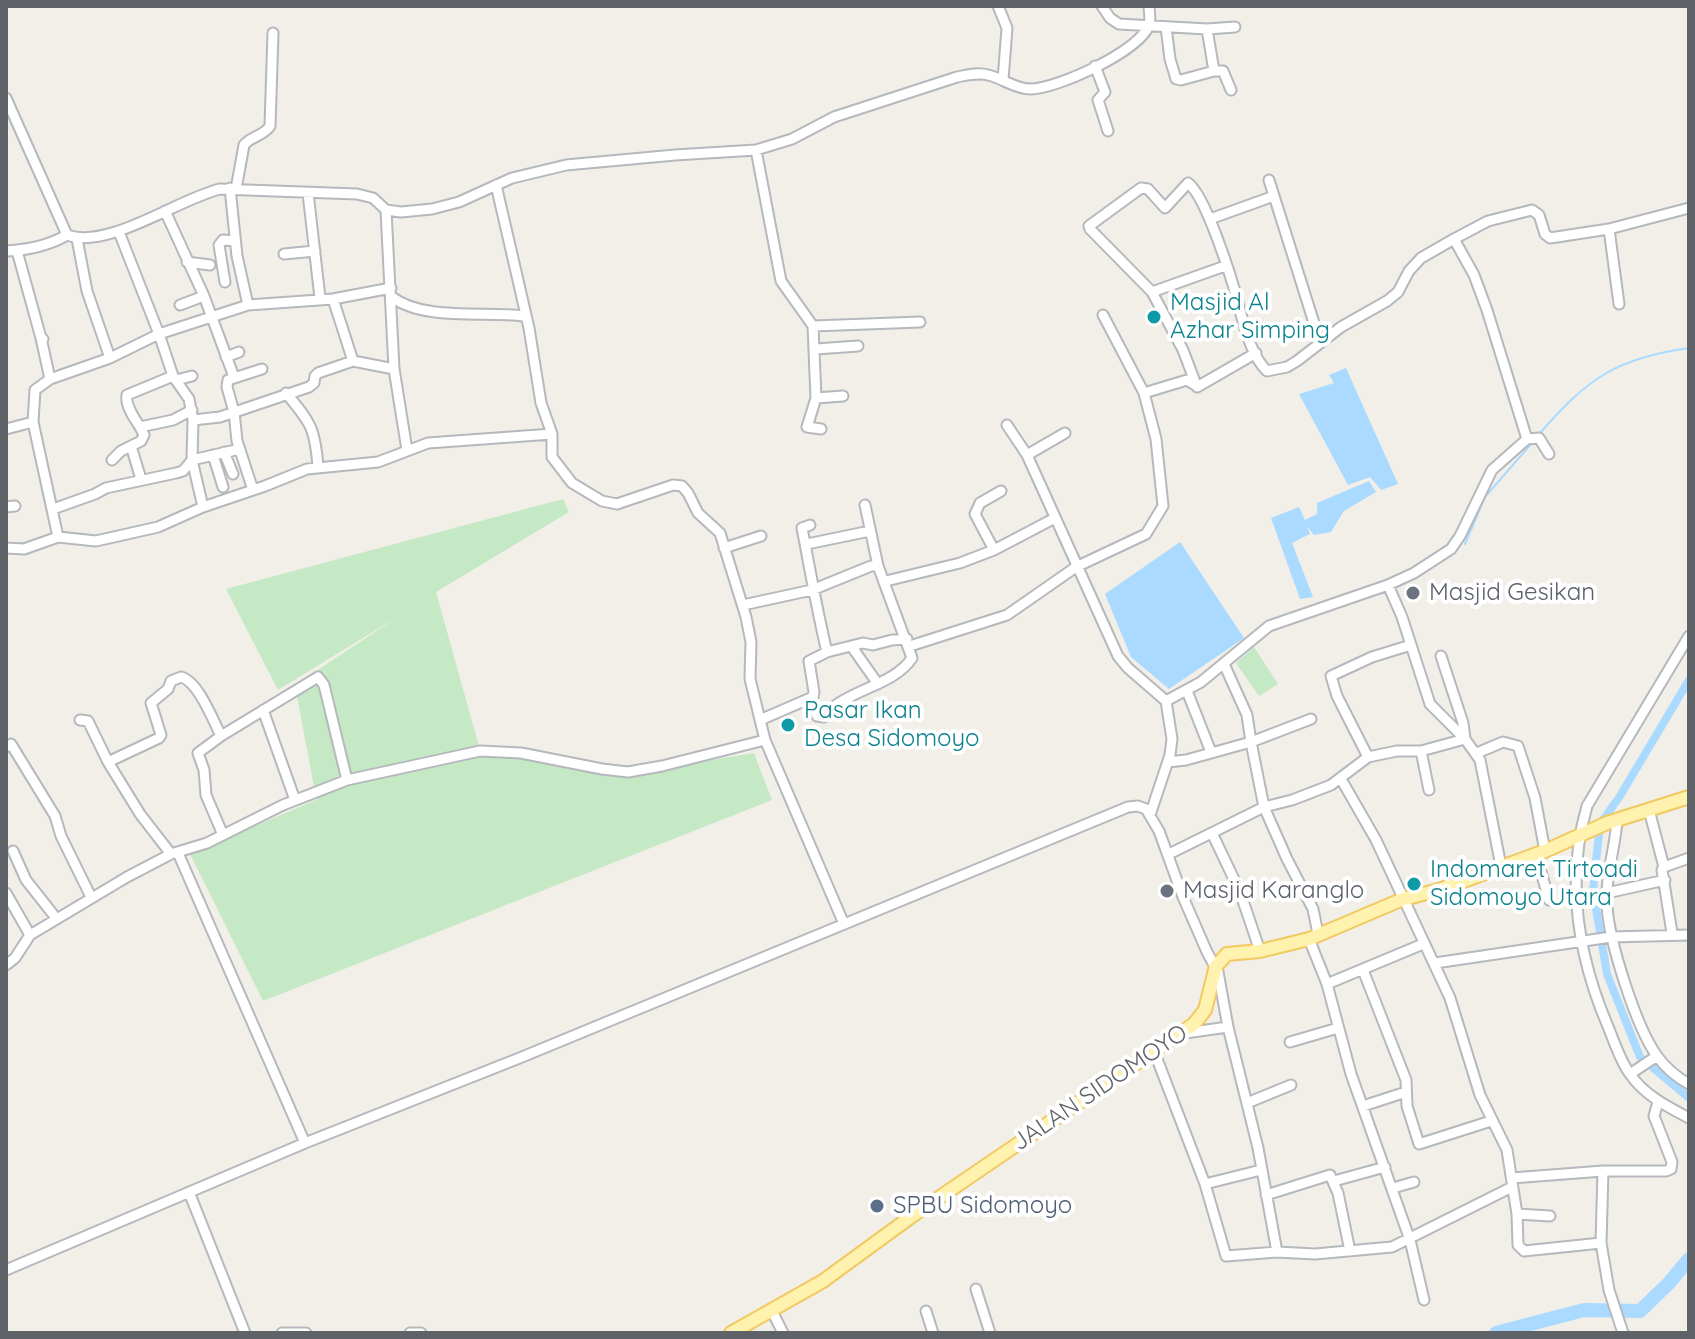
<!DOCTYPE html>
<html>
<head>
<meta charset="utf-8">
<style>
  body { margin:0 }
  #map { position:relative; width:1695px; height:1339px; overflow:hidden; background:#f1efe8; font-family:Quicksand,sans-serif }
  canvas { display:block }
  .frame { position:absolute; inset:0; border:8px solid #5f6368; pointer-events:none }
</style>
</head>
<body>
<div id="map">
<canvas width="1695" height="1339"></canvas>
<div class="frame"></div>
</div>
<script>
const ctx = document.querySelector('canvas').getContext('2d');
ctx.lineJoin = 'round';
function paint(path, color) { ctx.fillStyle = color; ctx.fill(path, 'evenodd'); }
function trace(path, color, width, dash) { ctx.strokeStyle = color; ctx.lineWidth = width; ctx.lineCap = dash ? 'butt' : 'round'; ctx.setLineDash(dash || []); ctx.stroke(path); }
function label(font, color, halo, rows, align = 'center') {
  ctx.font = font + ' Quicksand,sans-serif'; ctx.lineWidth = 8; ctx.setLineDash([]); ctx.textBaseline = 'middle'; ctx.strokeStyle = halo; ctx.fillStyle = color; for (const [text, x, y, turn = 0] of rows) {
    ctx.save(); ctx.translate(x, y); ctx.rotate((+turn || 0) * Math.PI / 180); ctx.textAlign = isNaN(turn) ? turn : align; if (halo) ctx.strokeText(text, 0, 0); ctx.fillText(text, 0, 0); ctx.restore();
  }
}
paint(new Path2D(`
  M563 499 569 512 436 592 482 757 502 754 614 776 754 753 772 800 263 1001 190 854 318 799 316 798 295 685 399 616 278 690 226 589Z
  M1254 647 1278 684 1259 696 1236 663Z`), '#c5e8c5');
paint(new Path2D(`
  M1346 368 1398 484 1381 490 1370 477 1348 485 1299 394 1334 383 1329 375Z
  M1369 481 1376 492 1344 511 1331 532 1314 535 1307 526 1310 534 1292 543 1313 597 1300 599 1271 518 1299 507 1305 520 1317 514V503Z
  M1180 542 1244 638 1169 689 1131 657 1105 594Z`), '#aadaff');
trace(new Path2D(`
  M1541 432C1588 378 1617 358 1689 348
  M1465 544 1485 497 1532 443`), '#aadaff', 2);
trace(new Path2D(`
  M1689 680 1620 796 1600 824 1593 891 1607 974 1640 1057 1689 1098`), '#aadaff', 8);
trace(new Path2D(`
  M1496 1333 1584 1310 1640 1311 1669 1283 1689 1259`), '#aadaff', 14);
const minor = new Path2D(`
  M998 6 1007 28 1003 80
  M1102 6 1110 18 1119 24 1207 29 1235 27
  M1166 27 1170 59 1176 79 1181 80 1214 71H1223L1231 90
  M1207 29 1214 71
  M1095 66 1105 92 1098 100 1108 131
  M6 98 67 235
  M756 150 781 281 813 326 816 398 807 427 821 429
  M1269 180 1320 342
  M496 185 529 328 541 403 552 434V457L572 483 602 501 617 504 673 485 682 486 688 493 698 513 720 533 746 617 751 642 750 679 765 740 844 924
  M230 188 237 256 248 305
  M236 189 244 145C251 136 264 136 270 126L273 33
  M308 193 320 298
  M386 210 394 369
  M165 211 204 296 234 377
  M1210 219 1274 196
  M1609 229 1619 304
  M119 232 159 334 248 305 333 299 391 288
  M77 239 87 291 110 358
  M6 251C28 250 48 246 67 235 108 250 178 199 220 189L357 194 373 198 386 210 401 212 432 209 459 202 512 178 566 165 675 155 756 150 792 139 834 117 957 77C967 75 978 72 988 75 1002 78 1015 89 1030 89 1057 89 1140 51 1149 25 1151 19 1149 12 1149 6
  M17 251 41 338
  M284 254 315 251
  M187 262 210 265
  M225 282 219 245 223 240 235 241
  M1152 292 1225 266
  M392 297C423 321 485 311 524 316
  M333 299 353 361 394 369 407 450
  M180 305 204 296
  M1103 315 1144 393
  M813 326 920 322
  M43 339 41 338 50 379
  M816 349 858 346
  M226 357 239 352
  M173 376 127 395C125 405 134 418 140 427L173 420 192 410
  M176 380 192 376
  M1197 387 1183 350 1152 292 1090 229 1089 226 1141 188 1148 189 1165 208 1188 183C1206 196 1232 279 1238 303 1244 325 1251 356 1267 371L1287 367 1297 361 1341 327 1387 301 1398 292 1409 271 1421 258 1454 239
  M1197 387 1256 353
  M286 393C311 423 315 428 318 467
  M816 398 843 396
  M193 420 220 417 309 387 314 383 315 376 318 373 353 361
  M1007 425 1027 455 1118 656 1128 668 1166 701 1172 739 1170 755 1150 815
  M6 429 33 422
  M1527 439 1539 438 1549 454
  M131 446 141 479
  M224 452 233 474
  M213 455 223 487
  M1027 455 1065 433
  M112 460 121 451 141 441 144 435 140 427
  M253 490 237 441 234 412 227 387 228 380 262 369
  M6 507 15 506
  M53 509 95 494 106 488 176 473 183 471 192 460 240 449
  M810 525 802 528C810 569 817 611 827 652L863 643 873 645 892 640 907 639
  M58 537 96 541 158 527 203 507 265 486 307 469 378 462 428 443 552 434
  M807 544 870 531
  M6 548 24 549 58 537 33 422 35 390 50 379 110 358 159 334 173 376 189 399 193 420 192 460 203 507
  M724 548 761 536
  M994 550 975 514 980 503 1001 491
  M886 581 960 563 994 550 1055 518
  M1388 585 1402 617 1430 704 1465 739 1480 760 1501 866
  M743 605 812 590 871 566H878
  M1689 636 1587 806C1565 882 1578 957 1609 1029 1615 1044 1621 1062 1630 1074 1644 1095 1668 1107 1689 1118
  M910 646 1007 615 1076 567 1146 534 1163 506 1156 439 1144 393 1187 380 1195 385
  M852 647 878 684
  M1224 664 1247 715 1251 742 1311 719
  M1187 691 1211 752
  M811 698 817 716 824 717C827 714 828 710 832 708 854 689 895 684 912 658L878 566 865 505
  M1166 701 1201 682 1269 626 1388 585 1414 573 1451 549 1460 536 1492 470 1527 439 1487 310 1474 275 1454 239 1488 221 1532 210 1539 215 1545 234 1550 238 1609 229 1689 208
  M263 710 295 800
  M80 720 88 721 108 762
  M760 720 813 697 814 692 809 661 827 652
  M6 747 11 744 55 816 61 836 91 897
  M1477 753 1503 742 1518 746 1535 798 1545 851
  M1368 757 1337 696 1331 676 1372 657 1411 645
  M1168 762 1186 760 1251 742 1264 807 1292 800 1331 785 1368 757 1397 751H1421
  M1341 779 1376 840 1450 998 1480 1095 1507 1150 1517 1214 1518 1245 1524 1251 1601 1243 1609 1290 1623 1333
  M1429 790 1421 751 1465 739 1463 723 1441 656
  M1649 810 1664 867
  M1617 821C1615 849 1605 877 1607 906 1609 941 1636 1027 1657 1056 1665 1067 1678 1078 1689 1084
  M1212 833 1240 892 1260 951
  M223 835 206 795 204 770 198 753 221 736 318 677 324 685 347 780
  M13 851 26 880 56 918
  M178 853 305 1143
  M171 854 140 814 108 762 159 738 161 735 151 703 168 689 171 681 181 677C198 681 213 720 221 736
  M1169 854 1264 807 1287 859 1313 909 1318 934
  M1536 854 1549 900
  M6 893 30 935
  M1607 893 1665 880
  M1672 933 1662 870 1664 867 1689 858
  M1309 939 1327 984 1351 1074 1410 1240 1424 1300
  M1435 963 1611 937 1689 935
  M6 965 15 958 30 935 127 877 171 854 207 843 283 805 347 780 480 751 521 753 602 769 628 772 662 766 765 740
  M1363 970 1406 1080 1407 1106 1419 1144 1491 1121
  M1327 984 1423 944
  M1185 1033 1228 1027
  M1290 1042 1338 1028
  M1154 1051 1205 1184 1226 1256 1277 1252 1315 1254 1392 1247 1512 1187
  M1630 1074 1657 1056
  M1247 1103 1291 1085
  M1363 1106 1406 1092
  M1512 1178 1603 1171H1666L1671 1169 1672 1162 1654 1116 1658 1102
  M1334 1181 1385 1167
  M1205 1184 1261 1170
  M1393 1188 1414 1182
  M189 1192 245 1333
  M1266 1195 1330 1175 1338 1193 1350 1251
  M1517 1214 1550 1216
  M1601 1243 1603 1171
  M6 1270 305 1143 522 1057 1128 807 1138 806 1146 809 1159 831 1183 897 1207 952 1218 972 1228 1027 1258 1148 1277 1252
  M976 1289 990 1333
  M772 1311 783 1333
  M926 1311 933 1333
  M282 1333H306
  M410 1333H421`);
const major = new Path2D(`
  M731 1333 823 1281 912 1216 1194 1024 1205 1010 1216 966 1227 954 1260 951 1309 939 1403 899 1439 890 1545 851 1607 823 1689 797`);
trace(minor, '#b5b8bc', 13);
trace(major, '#f2c960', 16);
trace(minor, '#fff', 9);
trace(major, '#fff2af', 12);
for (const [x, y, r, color] of [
  [1154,317,8,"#0f9aa8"],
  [1413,593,8,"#6b7280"],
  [788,725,8,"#0f9aa8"],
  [1414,884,8,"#0f9aa8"],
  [1167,891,8,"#6b7280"],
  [877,1206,8,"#5c6f8a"]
]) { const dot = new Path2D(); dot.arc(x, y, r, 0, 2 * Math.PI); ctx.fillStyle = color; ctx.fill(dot); trace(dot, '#fff', 3); }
label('24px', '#0d838f', '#fff', [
  ["Masjid Al",1170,303],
  ["Azhar Simping",1170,331],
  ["Pasar Ikan",804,711],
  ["Desa Sidomoyo",804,739],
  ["Indomaret Tirtoadi",1430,870],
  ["Sidomoyo Utara",1430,898]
], 'left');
label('24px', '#5b616d', '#fff', [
  ["Masjid Gesikan",1429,593],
  ["Masjid Karanglo",1183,891]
], 'left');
label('24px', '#5f6368', '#fff', [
  ["JALAN SIDOMOYO",1100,1088,-34]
]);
label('24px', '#4e5e75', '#fff', [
  ["SPBU Sidomoyo",893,1206]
], 'left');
</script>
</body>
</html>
